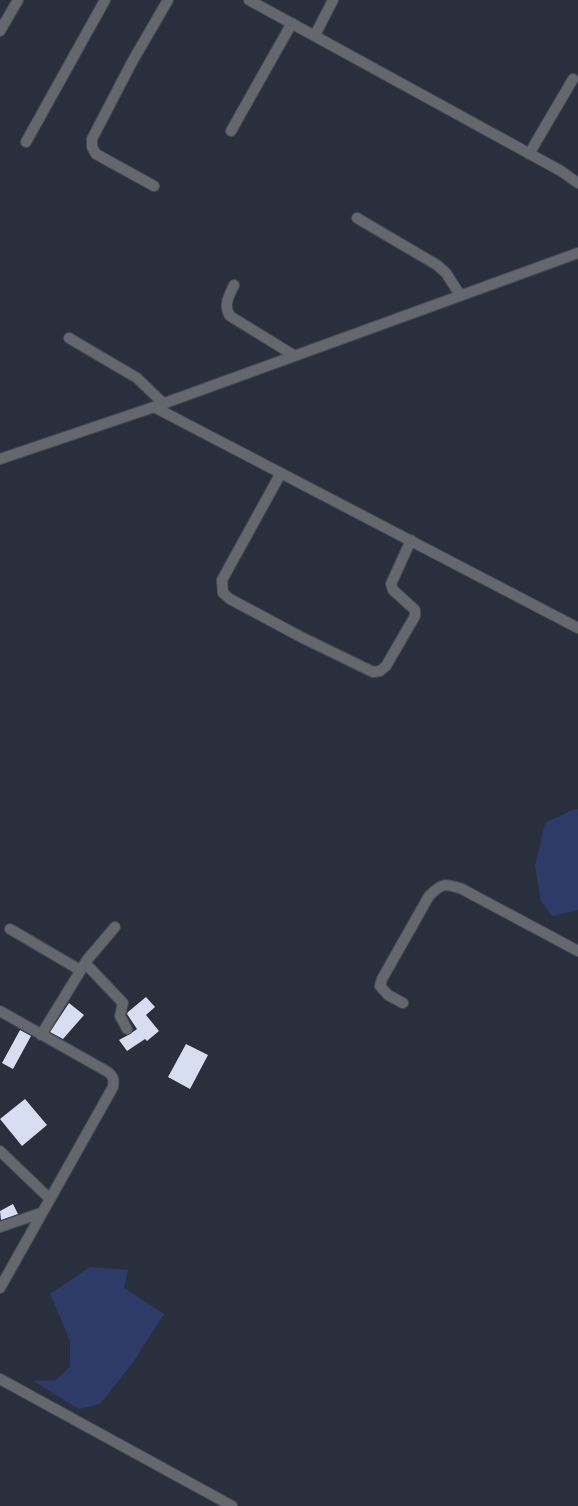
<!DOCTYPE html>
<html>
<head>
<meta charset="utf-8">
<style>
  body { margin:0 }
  canvas { display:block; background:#2a2f3e }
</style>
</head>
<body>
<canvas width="578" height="1506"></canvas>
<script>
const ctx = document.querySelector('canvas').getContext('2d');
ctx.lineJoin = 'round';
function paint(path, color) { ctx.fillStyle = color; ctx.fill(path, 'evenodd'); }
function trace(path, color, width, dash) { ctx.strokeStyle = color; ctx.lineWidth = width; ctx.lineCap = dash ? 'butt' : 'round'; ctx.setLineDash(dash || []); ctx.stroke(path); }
paint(new Path2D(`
  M575 809H578V910L552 916 541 901 535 866 545 823Z
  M90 1267 128 1270 124 1288 164 1314 134 1361 100 1404 79 1409 33 1381 56 1380 70 1367V1340L50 1294Z`), '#2e3b69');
paint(new Path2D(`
  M146 997 155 1007 146 1015 159 1031 147 1041 145 1039 127 1051 119 1040 130 1034 137 1029 127 1014 128 1012Z
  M69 1003 84 1015 63 1039 50 1032Z
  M20 1030 31 1036 13 1069 2 1063Z
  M186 1044 208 1055 190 1089 168 1077Z
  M25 1099 47 1125 22 1146 0 1119Z
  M13 1204 18 1214 1 1220 0 1211Z`), '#d7def1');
const minor = new Path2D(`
  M249 0 561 171 578 183
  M0 31 18 0
  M315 35 333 0
  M231 131 292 23
  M26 142 105 0
  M529 154 573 79
  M154 186 96 154 92 147V139L132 62 168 0
  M357 218 437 265 446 273 460 295
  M234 285C229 296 223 305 230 316L295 356
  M69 338 137 378 164 404
  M154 407 578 628
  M0 459 154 407 578 253
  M281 473 222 580 223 593 230 599 301 637 373 672 380 671 386 666 415 616V610L393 590 391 584 411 540
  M10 929 80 970
  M85 963 123 1003 120 1016 127 1029
  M403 1003 388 995 380 986 382 979 429 896C442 883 445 883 462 889L578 951
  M0 1011 108 1072C114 1077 114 1080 113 1087L0 1288
  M41 1035 87 960 115 927
  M0 1151 49 1198
  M0 1227 41 1213
  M0 1379 232 1506`);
trace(minor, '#454a58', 12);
trace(minor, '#65676f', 10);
</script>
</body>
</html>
